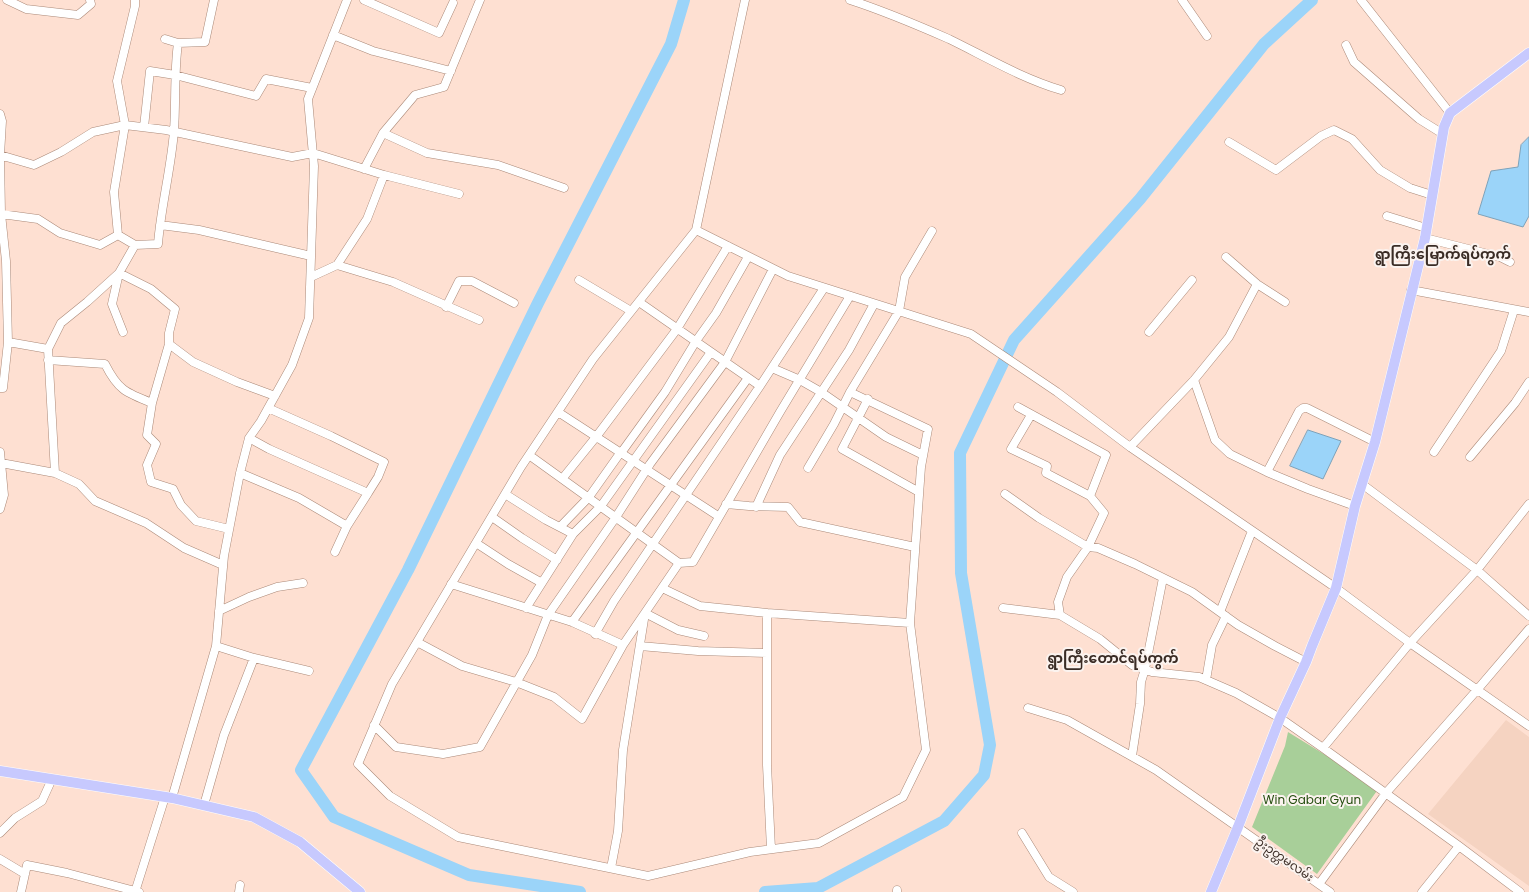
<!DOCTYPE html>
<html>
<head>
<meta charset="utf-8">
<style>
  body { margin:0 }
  canvas { display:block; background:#fee0d2 }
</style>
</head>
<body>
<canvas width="1529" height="892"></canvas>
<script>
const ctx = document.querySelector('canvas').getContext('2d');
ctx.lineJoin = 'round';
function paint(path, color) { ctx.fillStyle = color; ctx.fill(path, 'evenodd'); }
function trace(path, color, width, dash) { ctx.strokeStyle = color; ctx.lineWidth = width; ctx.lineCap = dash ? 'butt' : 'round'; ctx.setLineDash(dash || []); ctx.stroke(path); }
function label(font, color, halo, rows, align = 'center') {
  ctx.font = font + ' Poppins,"Noto Sans Myanmar",sans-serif'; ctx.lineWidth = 4; ctx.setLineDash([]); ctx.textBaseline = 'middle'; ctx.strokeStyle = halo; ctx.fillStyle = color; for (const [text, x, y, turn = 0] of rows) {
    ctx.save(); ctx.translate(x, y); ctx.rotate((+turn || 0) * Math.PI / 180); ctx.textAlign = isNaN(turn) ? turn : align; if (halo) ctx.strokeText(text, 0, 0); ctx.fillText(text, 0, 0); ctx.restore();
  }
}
paint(new Path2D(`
  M1506 720 1529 737V886L1428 814Z`), '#f5d3c1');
paint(new Path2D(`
  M1288 732 1379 788 1317 874 1252 827 1285 746Z`), '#a8cf99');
const water = new Path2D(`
  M1529 137V216L1523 227 1478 214 1491 171 1518 167 1521 145Z
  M1308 430 1341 441 1323 479 1290 466Z`);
paint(water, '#9bd4f9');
trace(water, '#7ea2b9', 1);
trace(new Path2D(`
  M580 892 469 875 334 817 301 770 408 570 538 303 671 44 684 0
  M765 892 818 888 944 821 984 775 990 745 961 573 960 453 1014 340 1140 199 1264 44 1312 0`), '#9bd4f9', 12);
const minor = new Path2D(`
  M7 0 26 9 78 15 91 4 90 0
  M135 0V6L117 81 125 125 114 192 118 235 135 245 158 244C161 206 171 169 174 131 176 102 174 72 178 43
  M364 0 439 33 453 3
  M745 0 696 230 593 359 521 467 392 684 358 764 390 796 458 837 648 876 750 852 819 843 903 797 926 750 910 623 921 467 928 429 850 392
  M850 0C884 11 917 25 949 39 986 57 1021 78 1061 90
  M1182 0 1207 36
  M1361 0 1450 113
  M333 35 373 51 451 71
  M165 39 178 43 205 42 214 0
  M1346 45 1354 62 1419 119 1443 134
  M0 114 2 121 0 155
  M144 127 150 71 175 75 256 96 266 79 312 88
  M383 133 427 153 498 165 564 188
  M1229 142 1276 170 1321 136 1334 130 1352 139 1380 170 1410 188 1432 195
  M0 155 34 165 61 152 93 132 125 125 166 130 292 157 313 153 384 175 459 194
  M0 155 1 214 6 261 8 342 48 349 55 473
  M364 169 383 133 415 95 444 87 480 0
  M1 214 38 219 60 233 100 245 118 235
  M1387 216 1426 228
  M160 225 199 230 311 256
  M696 230 788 276 971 334 1057 392 1130 447 1336 588 1410 643 1529 726
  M1425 238 1500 257 1510 262
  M1226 257 1257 284 1285 302
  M337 265 367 219 384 175
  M311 277 337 265 393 282 479 320
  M579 280 631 311
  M1411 290 1529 312
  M639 302 760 386
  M446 307 459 281H472L514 303
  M123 332 112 304 119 273 151 289 175 309 169 333V344L152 403 147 435 156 444 147 465 151 482 173 489 181 505 196 521 229 529
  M1149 332 1192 280
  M169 344 193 362 237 382 275 396
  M48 349 61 323 87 302 119 273 135 245
  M48 360 105 364C118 390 126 393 152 403
  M772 368 800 380 821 392 886 437 923 455
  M1194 380 1215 440 1230 454 1267 472 1308 489 1355 506
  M0 388H3L8 342
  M868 399 842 449 919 492
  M1018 407 1106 455 1090 496 1104 513 1088 547 1067 577 1058 602 1060 615
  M558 412 718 516
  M1031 415 1011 449 1047 466 1046 473 1090 496
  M249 438 269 449 368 493 378 477 384 462 331 436 268 408
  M1130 447 1194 380 1229 337 1257 284
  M0 452 4 495 0 509
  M1434 452 1501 351 1514 310
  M621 453 665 392 696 341 716 313 748 257
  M529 455 679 563 693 562 780 412 850 296
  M1470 457 1515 403 1529 382
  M1 463 55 473 79 484 95 501 146 523 184 548 223 565
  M808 468 834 424 850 392 899 311 905 277 932 231
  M1267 472 1299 411 1303 408H1307L1375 442
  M240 473 299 498 347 526 335 552
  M562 479 596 437 677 329 728 246
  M1362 484 1477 570 1529 616
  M505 494 546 520 573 534
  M1005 494 1039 518 1088 547 1098 548 1135 564 1192 592 1238 625 1275 646 1306 662
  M726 504 749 506 788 507 800 522 915 547
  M756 507 780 455 849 350 874 304
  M492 517 522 538 557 560
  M347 526 368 493
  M560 527 589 497 618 456
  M476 543 508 564 542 583
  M451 584 572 622 623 645
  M662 588 700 606 767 613V765L771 849
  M526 608 573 534 601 506 711 352
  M1003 608 1060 615 1100 639 1132 665 1152 672 1199 677 1236 693 1280 718 1323 748 1459 846 1520 892
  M219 611 249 597 277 587 303 583
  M1220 612 1252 531
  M767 613 910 623
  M572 622 748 378
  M595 634 614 601 760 386 824 288
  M417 642 462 666 516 682 554 697 582 719 623 645 679 563
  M216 646 254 658 309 671
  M640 646 698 651 767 653
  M1206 680 1212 645 1226 616
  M1028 708 1067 720 1156 770 1330 892
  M374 725 396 747 443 754 480 747 532 655 548 615 616 517 650 464 725 362 773 269
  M1323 748 1410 643 1477 570 1529 504
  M1132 756 1140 704 1141 682 1145 669 1163 578
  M172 798 216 646 224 556 240 473 249 438 261 421 292 365 309 318 314 166 308 99 347 0
  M204 805 224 735 254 658
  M0 833 15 818 42 801 52 779
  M1022 833 1049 877 1073 892
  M0 859 25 874
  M611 868 618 831 623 750 645 613 678 630 704 636
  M1319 884 1386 793 1477 690 1529 629
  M21 892 27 865 67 873 139 892
  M135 892 165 797
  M239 892 240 885
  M897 892V890
  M1422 892 1459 846`);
const major = new Path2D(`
  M0 771 172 798 254 817 300 842 360 892
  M1211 892 1238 827 1280 718 1306 662 1312 646 1336 588 1355 506 1375 442 1425 238 1444 127 1450 113 1529 53`);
trace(minor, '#ab8978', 9);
trace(major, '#fff', 11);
trace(minor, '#fff', 8);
trace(major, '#c7c9fe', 10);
label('12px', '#244d0e', '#fbf3ef', [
  ["Win Gabar Gyun",1312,801]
]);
label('12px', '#3a2c25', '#fbf3ef', [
  ["ဦးဥတ္တမလမ်း",1284,860,35]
]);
label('bold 14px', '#3a2c25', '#fbf3ef', [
  ["ရွာကြီးမြောက်ရပ်ကွက်",1443,255],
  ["ရွာကြီးတောင်ရပ်ကွက်",1113,659]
]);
</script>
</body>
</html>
